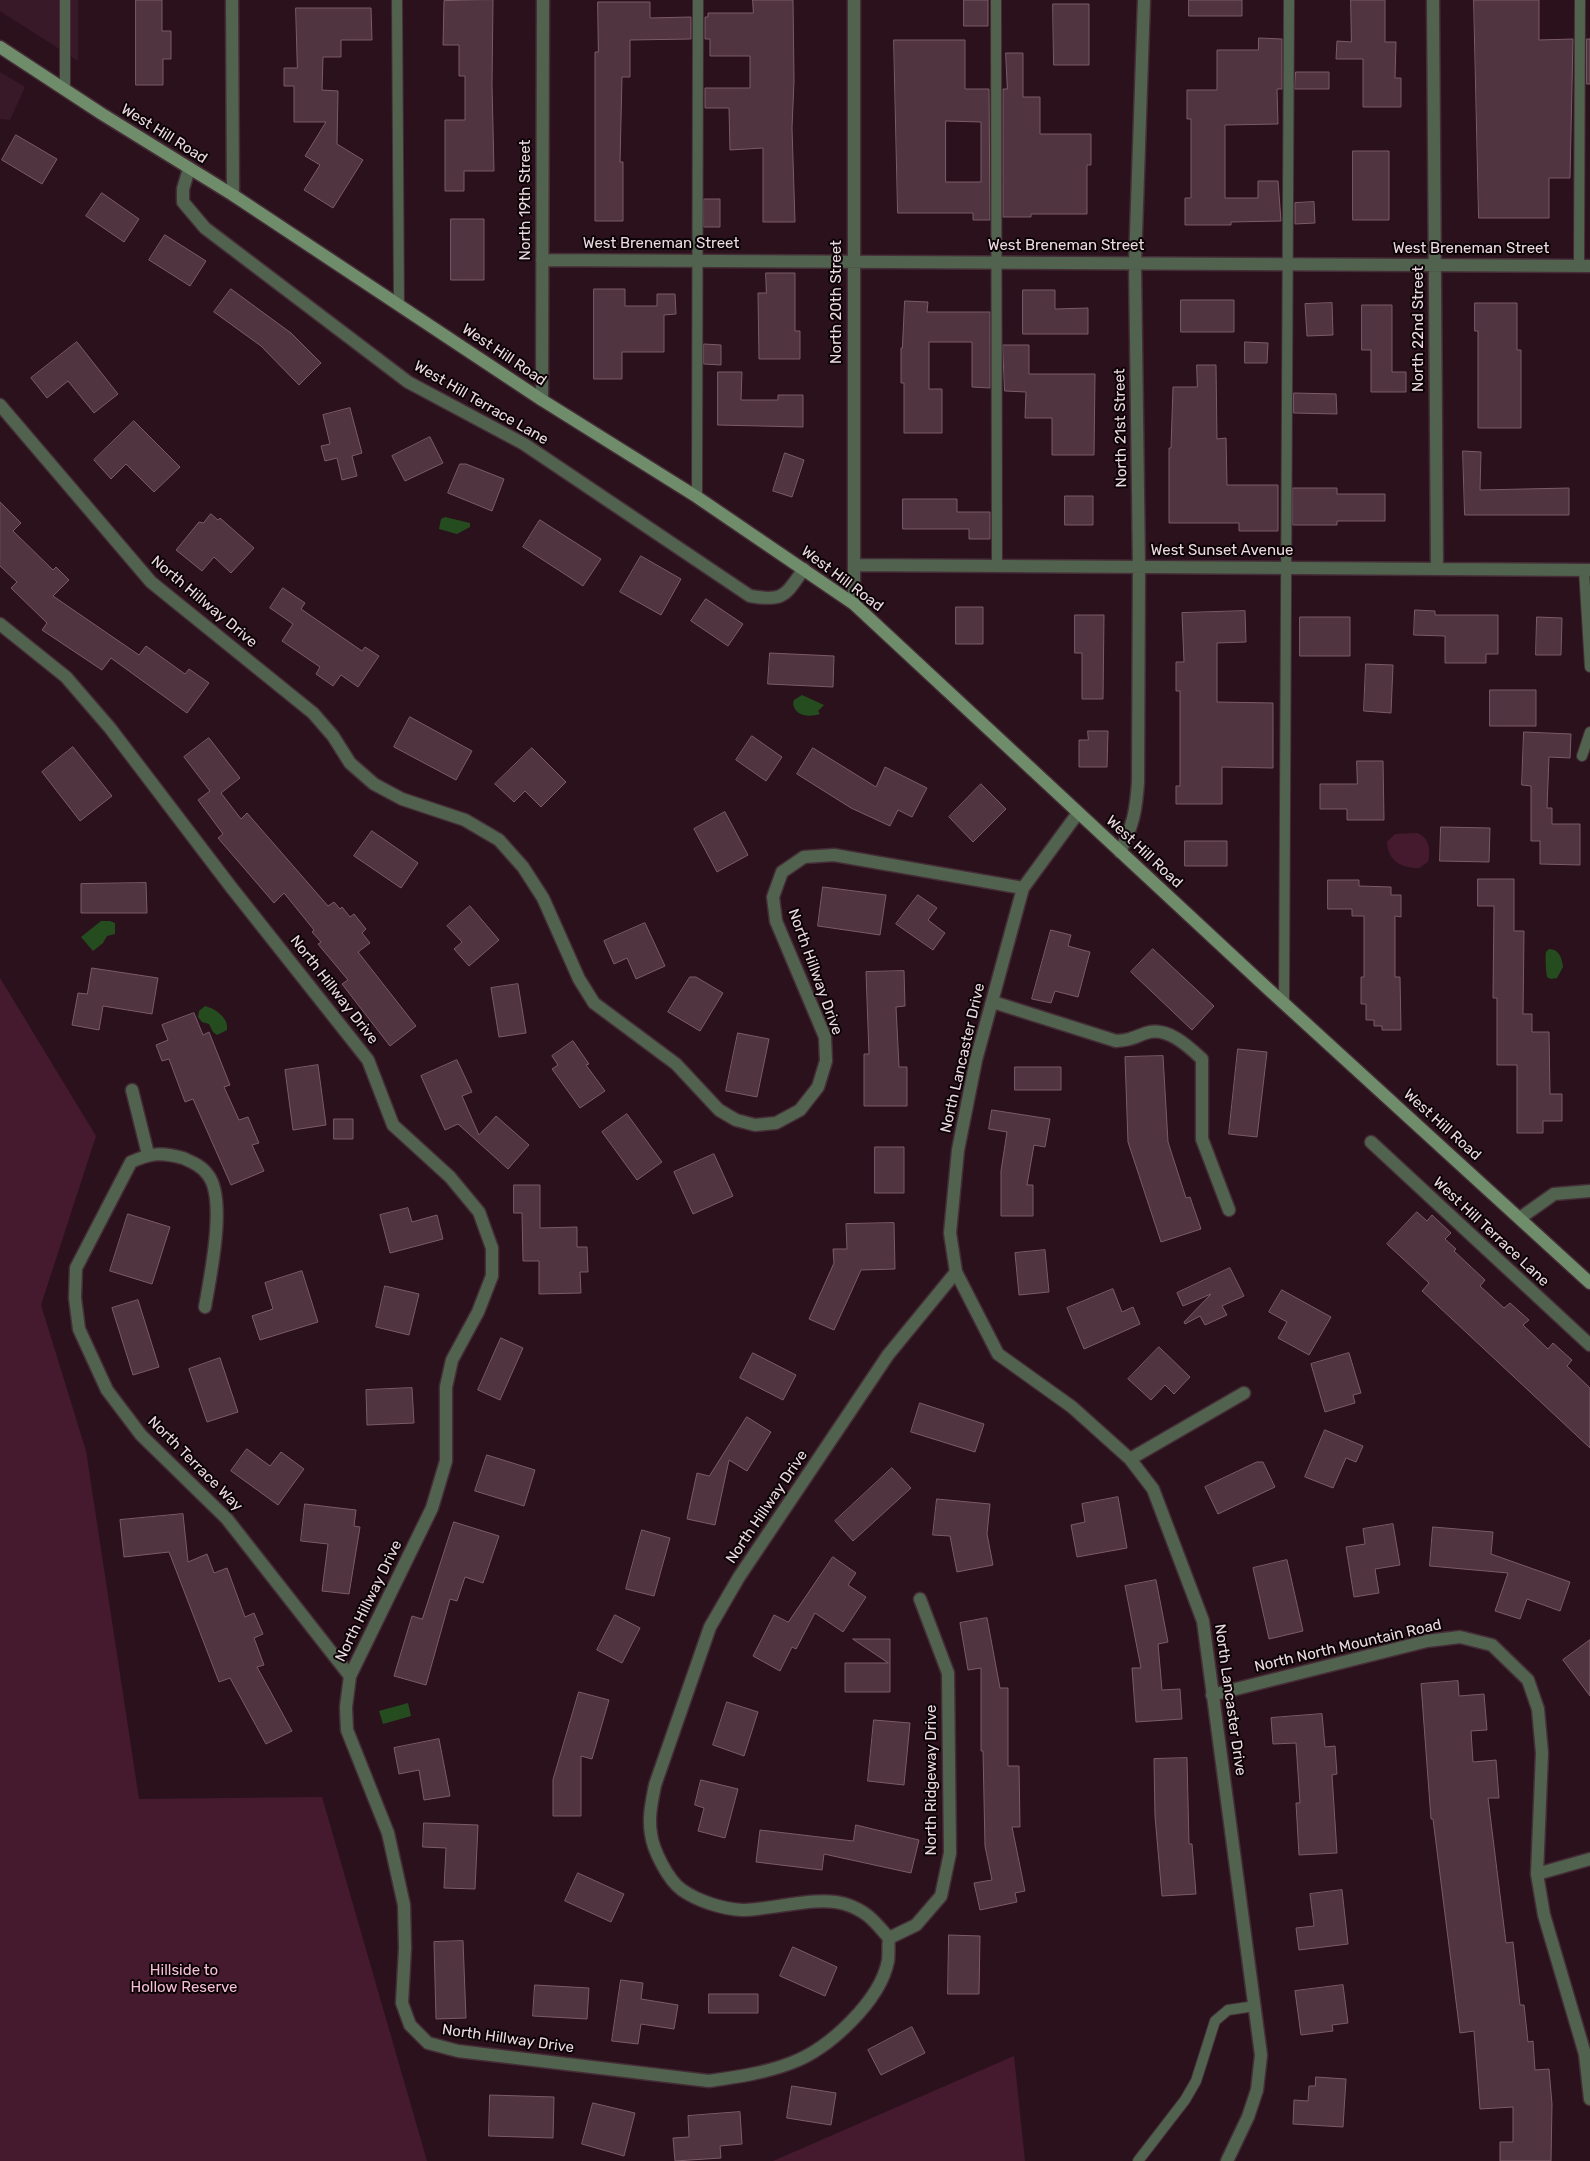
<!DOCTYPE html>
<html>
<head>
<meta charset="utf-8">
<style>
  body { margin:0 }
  canvas { display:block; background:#2a111c }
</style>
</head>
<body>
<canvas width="1590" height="2161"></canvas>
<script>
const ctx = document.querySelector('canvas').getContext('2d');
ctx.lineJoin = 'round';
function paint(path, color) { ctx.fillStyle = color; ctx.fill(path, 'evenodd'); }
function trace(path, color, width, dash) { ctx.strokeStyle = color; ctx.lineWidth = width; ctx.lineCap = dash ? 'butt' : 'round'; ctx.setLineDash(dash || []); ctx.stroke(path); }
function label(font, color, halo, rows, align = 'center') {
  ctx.font = font + ' Rubik,sans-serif'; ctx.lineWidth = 4; ctx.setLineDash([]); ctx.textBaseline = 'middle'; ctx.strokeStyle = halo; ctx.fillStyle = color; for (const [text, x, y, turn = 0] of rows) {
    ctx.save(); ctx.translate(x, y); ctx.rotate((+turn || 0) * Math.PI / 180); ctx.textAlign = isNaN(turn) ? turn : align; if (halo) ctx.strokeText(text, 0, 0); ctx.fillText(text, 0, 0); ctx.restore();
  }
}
paint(new Path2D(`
  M0 0H78V61L0 11Z
  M0 72 25 87 10 120 0 119Z`), '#381927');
paint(new Path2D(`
  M1417 833C1429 837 1431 850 1428 862L1419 868C1401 868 1388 861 1387 842L1395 834Z
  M0 978 96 1136 41 1305 86 1451 139 1799 322 1797 427 2161H0Z
  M1014 2056 1025 2161H773Z`), '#451a2e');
paint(new Path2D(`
  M445 517 470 523V527L457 534 439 529 441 519Z
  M802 695 824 705 818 711 820 714C809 717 796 717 793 704L794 700Z
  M101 921H110L115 923V934L107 936 103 943 93 951 81 937Z
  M1549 949C1559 949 1562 958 1563 967L1557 978 1551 979 1547 977C1546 972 1545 956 1546 952Z
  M205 1006C216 1009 229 1018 227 1030L217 1035 213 1032 209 1024 202 1022 198 1017 199 1011Z
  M408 1703 411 1716 383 1724 379 1711Z`), '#254c1f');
const building = new Path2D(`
  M136 0H162V31H171V59H163V85H136Z
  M493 0 492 85 494 171H464V191H445V120H465V76H459V45H443L444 1Z
  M753 0H793L794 81 792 128 795 222H763V148L730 150 729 108H705V88H750V56H710V39H705V17H708V13H753Z
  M964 0H988V26H964Z
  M1189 0H1242V16H1189Z
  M1351 0H1385V42H1396L1395 78H1401V107H1363V59H1336L1337 41 1351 42Z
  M1474 0H1539V40L1573 39 1570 178H1549V218H1479Z
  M598 2H650V18L691 17V39L630 40V77H622L620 162H623V221H595V52H598Z
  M1053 4H1089V65H1054Z
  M296 8H371L372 40H341V57H323L322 90 338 91 337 144 363 160 333 208 304 190 320 165 305 156 326 122H294V86H284V68H297Z
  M1259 38 1282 39V89H1277L1278 124 1225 125V198H1258V181H1278L1281 221 1231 222V225H1185V198H1191V119H1187V90H1217V50H1258Z
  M1587 39H1590V84H1587Z
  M894 40H965V89H989L990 220H973V213H898ZM946 121 981 122V182H946Z
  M1006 53H1023V97H1040V134H1091V165H1087V214H1031V217H1003V89H1007Z
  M1296 72H1329V89H1295Z
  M16 135 57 159 42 184 2 160Z
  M1353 151H1389V220H1353Z
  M102 193 139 219 124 242 86 216Z
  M704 199H720V227H704Z
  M1314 202 1315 223 1295 224V203Z
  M451 219H484V280H451Z
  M165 235 206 261 190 286 149 260Z
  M766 273H795V331H800V359H759L758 293H766Z
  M231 289 291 333 321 363 299 385 261 346 214 312Z
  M594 289H625V306H657V294H675L676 314 664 315V352H622V379H594Z
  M1023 290H1055V309L1088 308V334H1023Z
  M1181 300H1234V332H1181Z
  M905 301 928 302 927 312H990V388L972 387V342H929V389H942V433H904V383H901V348H902Z
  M1332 303 1333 335 1307 336 1305 304Z
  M1475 303H1517V350H1521V428H1478V331H1475Z
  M1362 305H1392V372H1406V392H1371V350H1362Z
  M77 342 118 394 94 413 68 381 47 398 31 378Z
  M1245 342 1268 343 1267 363H1245Z
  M704 344 721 345V365L704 364Z
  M1003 345H1029V374H1095L1094 455H1052V418H1025L1026 392 1005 391Z
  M1197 365H1216L1217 439 1226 438 1227 485H1278V531H1239V523H1169V448H1171L1173 387H1197Z
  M718 372H742L741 400H778V395H803V427L718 425Z
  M1294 393 1336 394 1337 414 1294 413Z
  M350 408 362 453 352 456 357 476 342 480 337 458 325 461 321 446 330 444 323 415Z
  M134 421 180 467 154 492 126 464 111 479 94 460Z
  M430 437 443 463 405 481 392 456Z
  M1463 451 1481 452 1480 490 1569 488V515H1465Z
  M785 453 804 460 792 497 773 491Z
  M460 464H466L504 479 492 511 448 493Z
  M1293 488H1337V494H1385V521H1337V525H1293Z
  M1065 496H1093V525H1065Z
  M903 499H957V512H990V539H969V529H903Z
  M0 502 21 523 13 531 53 570 56 567 69 580 53 596 139 655 146 646 185 674 189 669 209 683 187 713 111 658 102 670 42 630 47 623 11 588 17 582 0 566Z
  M211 514 218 520 220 518 254 548 231 573 214 557 202 571 176 550 199 522 203 523Z
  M540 520 601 559 583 586 523 547Z
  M641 556 681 579 661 615 620 592Z
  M283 588 305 603 301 609 362 651 365 647 379 656 358 687 341 675 333 686 316 674 320 667 282 641 293 624 270 608Z
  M706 599 743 624 728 646 691 621Z
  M956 607H983V644H956Z
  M1415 610 1435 611V615H1498V654H1486V663H1445V636L1414 635Z
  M1245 611 1246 642 1217 643V702L1273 703V768L1222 767V804H1176V786H1180V691H1176V662H1184L1182 613Z
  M1075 615H1104L1103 699H1082V653H1075Z
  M1300 617H1350V656H1300Z
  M1537 617 1562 618 1561 655H1536Z
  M770 653 834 656 833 687 768 684Z
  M1366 664 1393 665 1391 713 1364 711Z
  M1490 690H1536V726H1490Z
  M410 717 472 751 456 780 394 747Z
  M1088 731H1108L1107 767H1079V740H1088Z
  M1524 732 1571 734 1570 758 1549 757 1547 808H1552V824H1580V865L1540 864V841H1531V786L1522 785Z
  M752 736 782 757 766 781 736 760Z
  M209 738 240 778 221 793 241 819 247 813 328 906 334 902 340 909 342 907 350 917 354 914 366 929 362 933 370 943 358 952 416 1026 390 1046 342 984 348 980 318 944 321 942 312 932 314 930 284 893 274 903 218 838 223 834 198 800 210 791 184 757Z
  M73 747 112 796 80 821 42 772Z
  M532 748 566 782 541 807 525 791 514 802 495 784Z
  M813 748 876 787 885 767 927 788 912 817 898 810 890 826 851 808 797 774Z
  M1357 761H1383L1384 820H1347V809H1320V784H1357Z
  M981 784 1006 809 973 842 949 817Z
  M725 812 748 855 717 872 694 829Z
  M1441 827 1490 828 1489 862 1440 861Z
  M372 831 418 863 401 888 354 856Z
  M1185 841H1227V866H1185Z
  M1478 879H1514V931H1524L1523 1014H1532V1032H1549L1550 1094H1562V1121H1543V1133H1517V1065H1497V998H1493L1494 906H1478Z
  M1328 880H1359V886L1391 887V895H1401V917L1395 916V977H1400L1401 1030H1382V1026H1374V1020H1366V1004H1361V977H1364V916H1352V909H1328Z
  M146 883 147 913H81V884Z
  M823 887 886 895 880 935 818 926Z
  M918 895 937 908 928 920 945 933 933 950 896 924Z
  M470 906 499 940 469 966 454 949 462 942 447 926Z
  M645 923 665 966 636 979 627 958 614 964 604 941Z
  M1051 930 1071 935 1068 946 1090 952 1078 997 1055 991 1051 1003 1032 999Z
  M1153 949 1214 1006 1192 1030 1131 972Z
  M92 968 158 978 152 1014 103 1006 99 1030 72 1025 78 993 87 994Z
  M904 971 905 1006 896 1007 899 1067H907V1106H864V1054H869L866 972Z
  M690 977H696L723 993 700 1031 668 1012Z
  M518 984 526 1033 499 1037 491 988Z
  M194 1013 203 1035 209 1032 230 1085 224 1087 239 1120 248 1117 259 1143 252 1145 264 1171 231 1185 193 1099 185 1102 169 1059 162 1061 156 1045 168 1040 162 1025Z
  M738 1033 769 1039 757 1097 726 1091Z
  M573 1041 589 1064 586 1065 605 1091 580 1108 552 1069 558 1065 552 1056Z
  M1238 1049 1267 1052 1257 1137 1229 1134Z
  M1163 1056 1168 1142 1186 1198 1190 1197 1201 1229 1161 1242 1128 1142 1125 1057Z
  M457 1060 472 1092 462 1096 479 1135 496 1116 529 1145 508 1169 458 1124 445 1130 421 1076Z
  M318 1065 326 1125 293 1130 285 1070Z
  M1015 1067H1061V1090H1015Z
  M992 1110 1050 1119 1045 1147 1034 1145 1027 1185H1033V1216H1001V1171L1007 1132 989 1129Z
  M627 1114 662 1162 637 1180 602 1132Z
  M334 1119H353V1139H334Z
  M875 1147H904V1193H875Z
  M714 1154 733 1196 693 1214 674 1172Z
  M514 1185H540V1228L577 1227V1247H587L588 1272H580L581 1293 539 1294V1261H523L522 1213H514Z
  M408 1208 412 1222 437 1215 443 1239 390 1253 380 1215Z
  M1417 1212 1427 1221 1432 1215 1451 1233 1445 1239 1456 1249 1454 1251 1485 1280 1480 1286 1504 1308 1510 1303 1529 1320 1523 1325 1548 1349 1553 1343 1572 1360 1567 1366 1590 1388V1448L1422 1291 1429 1283 1387 1244Z
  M128 1214 170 1227 152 1284 110 1271Z
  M894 1223 895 1269 861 1270 834 1330 809 1319 834 1263 833 1249H847L846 1224Z
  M1045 1250 1049 1292 1019 1295 1015 1253Z
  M1230 1268 1244 1296 1222 1306 1227 1315 1205 1325 1200 1316 1185 1324 1184 1322 1211 1294 1183 1306 1177 1293Z
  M302 1271 318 1322 260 1340 252 1316 273 1309 265 1283Z
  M385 1286 419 1294 409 1335 376 1327Z
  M1113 1289 1122 1312 1133 1307 1140 1324 1084 1349 1067 1308Z
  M1282 1290 1331 1317 1309 1355 1278 1338 1287 1322 1269 1312Z
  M138 1300 159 1367 133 1375 112 1308Z
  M501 1338 523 1348 500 1400 478 1390Z
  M1159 1347 1190 1377 1174 1394 1165 1385 1151 1400 1128 1379Z
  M753 1353 796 1375 783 1400 740 1378Z
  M1349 1353 1361 1393 1353 1395 1355 1403 1325 1412 1311 1364Z
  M220 1358 238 1412 207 1422 189 1369Z
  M412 1388 414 1423 367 1425 366 1390Z
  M920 1403 984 1424 975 1452 911 1432Z
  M747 1417 771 1432 747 1471 729 1460 715 1525 687 1519 697 1473 709 1476Z
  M1325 1430 1363 1446 1356 1462 1346 1458 1333 1488 1305 1477Z
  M247 1449 270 1466 281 1452 304 1469 278 1505 231 1471Z
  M487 1455 535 1470 524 1506 475 1491Z
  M1257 1462H1263L1275 1487 1218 1514 1205 1487Z
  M892 1468 911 1488 853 1541 835 1521Z
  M1118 1497 1127 1548 1077 1557 1071 1525 1085 1522 1082 1504Z
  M937 1499 990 1504 987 1534 993 1565 957 1572 950 1536 933 1535Z
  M305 1504 356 1510 354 1526 360 1527 349 1594 322 1591 328 1544 301 1541Z
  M183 1514 188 1562 207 1554 214 1573 227 1568 245 1617 254 1613 263 1634 254 1638 264 1665 257 1667 292 1731 266 1744 230 1678 219 1682 169 1552 124 1557 120 1520Z
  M454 1522 499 1536 483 1583 465 1577 457 1601 450 1599 426 1685 394 1676 412 1616 422 1619Z
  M1393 1524 1400 1565 1375 1569 1379 1593 1354 1597 1346 1547 1365 1544 1363 1529Z
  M1433 1527 1493 1532 1491 1554 1570 1582 1560 1611 1527 1599 1520 1619 1495 1611 1508 1573 1430 1566Z
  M642 1530 670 1538 654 1596 626 1589Z
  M833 1557 856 1573 848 1585 866 1597 843 1632 815 1613 796 1649 792 1647 780 1671 753 1656 774 1615 788 1622Z
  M1287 1560 1303 1631 1269 1639 1253 1568Z
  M1156 1580 1168 1642 1158 1644 1162 1690 1180 1689 1182 1719 1136 1722 1132 1668H1141L1125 1586Z
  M615 1615 640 1628 622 1663 597 1650Z
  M987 1618 1000 1688H1008V1766H1019L1020 1827H1012L1025 1891 1015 1893 1017 1902 980 1910 974 1883 992 1880 985 1846 983 1751H981V1668L968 1670 960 1623Z
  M853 1639H890V1692H845V1663H888Z
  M1590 1640V1696L1563 1660Z
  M1458 1681 1459 1696 1484 1694 1487 1730 1471 1731 1473 1762 1496 1760 1499 1798H1488L1506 1943 1513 1942 1520 2005H1524L1528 2042 1533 2041 1535 2070 1549 2069 1552 2104 1551 2161H1500V2142H1513V2107L1480 2109 1474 2031 1460 2033 1433 1819H1431L1421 1684Z
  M579 1692 609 1700 592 1759 581 1756V1816H553V1780Z
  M727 1702 758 1712 744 1756 713 1745Z
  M1322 1714 1325 1747 1335 1746 1337 1774 1332 1775 1337 1853 1299 1855 1296 1803H1300L1296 1743 1273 1744 1271 1718Z
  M874 1720 910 1723 904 1785 868 1781Z
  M439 1739 450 1796 424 1800 419 1770 399 1774 394 1748Z
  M1187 1758 1189 1844H1192L1196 1894 1162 1896 1155 1816 1154 1759Z
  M701 1780 738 1789 725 1838 698 1831 704 1808 695 1805Z
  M424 1823 478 1825 475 1889 444 1888 446 1848 423 1847Z
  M856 1825 919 1840 911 1873 824 1854 822 1870 756 1862 760 1830 853 1841Z
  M578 1873 624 1894 611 1922 565 1901Z
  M1342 1890 1348 1944 1299 1950 1296 1928 1314 1926 1310 1894Z
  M949 1935 980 1936 979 1994H948Z
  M463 1941 466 2018 436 2019 434 1942Z
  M793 1947 837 1967 825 1996 780 1976Z
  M621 1980 643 1983 641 1999 678 2005 674 2029 641 2024 638 2044 612 2041Z
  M535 1985 589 1988 587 2019 533 2016Z
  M1343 1985 1348 2023 1332 2025 1333 2031 1301 2035 1295 1991Z
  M709 1994H758V2013H709Z
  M912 2027 925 2053 881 2075 868 2050Z
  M1316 2077 1346 2079 1343 2127 1293 2124 1294 2100 1308 2101 1309 2086H1315Z
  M792 2086 836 2093 831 2125 787 2118Z
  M490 2095 554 2097 553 2138 489 2136Z
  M593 2103 635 2113 624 2156 582 2144Z
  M740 2112 742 2144 720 2146 721 2158 675 2161 673 2138 689 2137 688 2116Z`);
paint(building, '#503440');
trace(building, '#7a5b67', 1);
const lane = new Path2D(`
  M397 0 399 305
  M996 0 997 566
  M65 89V0
  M1579 266 1580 0
  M697 497 698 0
  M1584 570 1590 667
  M1582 756 1590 732
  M1284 1003 1289 0
  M1138 2161 1185 2100 1196 2081 1215 2021 1228 2010 1255 2006`);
const street = new Path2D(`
  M232 0 233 195
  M854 0V604
  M1433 0 1437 569
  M189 169 183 189V202L205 228 408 382 524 444 750 596C785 602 785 595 804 569
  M542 260 1590 266
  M542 400 543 0
  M0 405 151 582 313 713 333 736 350 763 374 784 402 799 465 820 499 840 523 867 543 898 579 979 594 1003 676 1064 719 1110 736 1120 755 1125 776 1123 800 1110 818 1087 826 1061 825 1037 776 921 773 897 782 872 804 857 834 855 1023 888
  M854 565 1590 570
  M0 624 66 677 110 728 231 887 368 1060 393 1125 450 1177 479 1212 492 1248V1276L478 1312 452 1360 446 1387V1461L432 1508 350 1676 346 1707 347 1730 388 1833 404 1905 405 1948 402 2003 410 2025 428 2043 458 2051 709 2081C737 2077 765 2073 791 2063 829 2049 880 2001 888 1961 889 1954 888 1945 889 1938 874 1921 867 1911 845 1904 818 1895 771 1910 742 1910 722 1909 698 1901 682 1890 668 1880 653 1850 651 1834 648 1817 652 1801 655 1785L710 1627 739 1577 888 1355 956 1272
  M1078 813 1023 888 976 1060 958 1150 950 1233 956 1272 998 1354 1072 1407 1130 1459 1153 1489 1203 1621 1261 2055 1257 2090 1248 2117 1227 2161
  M1120 852C1133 825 1136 812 1138 782L1139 567 1135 263 1144 0
  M993 1002 1116 1041C1131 1040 1132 1038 1146 1033 1167 1026 1188 1046 1202 1059V1139L1229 1210
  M132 1090 148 1154
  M1371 1142 1590 1345
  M1520 1218 1554 1194 1590 1191
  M205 1307C210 1277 227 1199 208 1175 202 1166 192 1162 183 1158 161 1152 151 1153 131 1162L76 1268 75 1298 79 1329 107 1390 141 1435 227 1519 350 1676
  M1130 1459 1244 1393
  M1212 1695 1427 1641 1460 1637 1492 1645 1528 1680 1538 1709 1542 1753 1537 1874 1544 1915 1585 2054 1590 2099
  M1537 1874 1590 1859
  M889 1938 916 1925 941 1896 950 1853 948 1673 920 1599`);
const secondary = new Path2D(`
  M0 47 102 114 233 195 542 400 697 497 854 604 1266 987 1590 1283`);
trace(lane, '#452d37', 12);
trace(street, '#452d37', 15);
trace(secondary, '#452d37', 15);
trace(lane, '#51624e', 10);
trace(street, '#51624e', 12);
trace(secondary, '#6f8c6b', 12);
label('15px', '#ebd9e0', '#0c0306', [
  ["West Hill Road",164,134,32],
  ["North 19th Street",526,200,-90],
  ["West Breneman Street",661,244],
  ["West Breneman Street",1066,246],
  ["West Breneman Street",1471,249],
  ["North 20th Street",837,302,-90],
  ["North 22nd Street",1419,329,-90],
  ["West Hill Road",504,355,34],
  ["West Hill Terrace Lane",481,403,30],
  ["North 21st Street",1121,428,-91],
  ["West Sunset Avenue",1222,551],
  ["West Hill Road",842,579,37],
  ["North Hillway Drive",204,602,40],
  ["West Hill Road",1144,852,43],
  ["North Hillway Drive",815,972,70],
  ["North Hillway Drive",334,990,52],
  ["North Lancaster Drive",963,1058,-77],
  ["West Hill Road",1442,1125,42],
  ["West Hill Terrace Lane",1491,1232,43],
  ["North Terrace Way",195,1464,45],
  ["North Hillway Drive",767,1507,-56],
  ["North Hillway Drive",369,1601,-64],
  ["North North Mountain Road",1348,1646,-13],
  ["North Lancaster Drive",1230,1700,82],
  ["North Ridgeway Drive",932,1780,-90],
  ["North Hillway Drive",508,2039,8]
]);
label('15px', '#f7bfd5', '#0c0306', [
  ["Hillside to",184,1971],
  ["Hollow Reserve",184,1988]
]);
</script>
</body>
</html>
